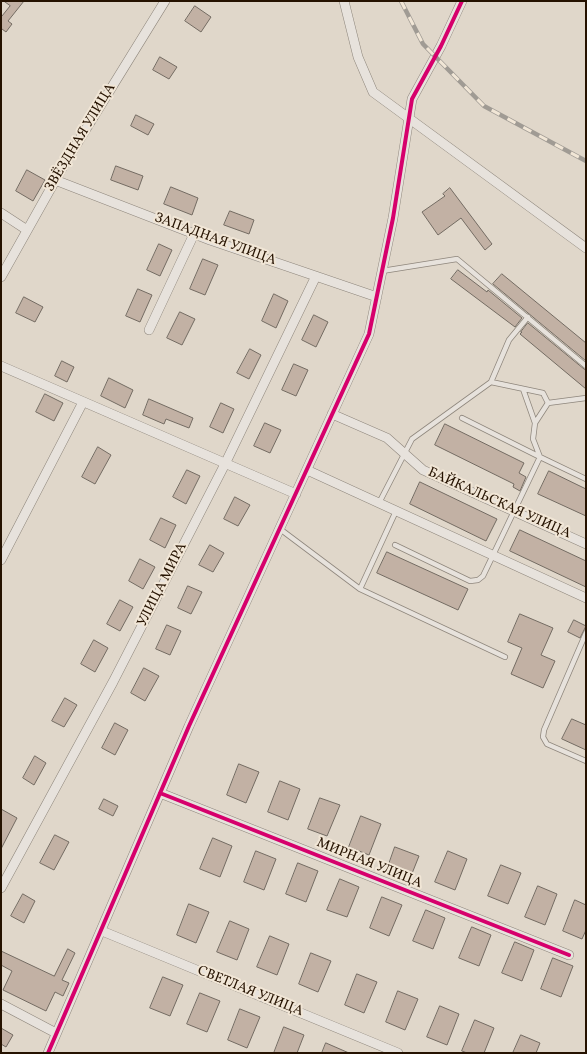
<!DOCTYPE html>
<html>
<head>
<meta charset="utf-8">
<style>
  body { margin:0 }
  #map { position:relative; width:587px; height:1054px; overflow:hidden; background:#e0d7ca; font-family:Vollkorn,serif }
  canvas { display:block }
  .frame { position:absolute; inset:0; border:2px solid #251200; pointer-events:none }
</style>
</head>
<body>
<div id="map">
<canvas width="587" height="1054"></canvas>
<div class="frame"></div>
</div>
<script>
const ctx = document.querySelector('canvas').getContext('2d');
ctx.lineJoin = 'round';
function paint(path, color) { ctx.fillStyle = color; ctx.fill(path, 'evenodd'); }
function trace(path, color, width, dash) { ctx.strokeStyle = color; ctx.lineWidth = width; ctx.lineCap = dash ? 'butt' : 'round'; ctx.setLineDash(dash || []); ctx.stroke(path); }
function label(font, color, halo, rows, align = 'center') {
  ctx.font = font + ' Vollkorn,serif'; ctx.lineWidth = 4; ctx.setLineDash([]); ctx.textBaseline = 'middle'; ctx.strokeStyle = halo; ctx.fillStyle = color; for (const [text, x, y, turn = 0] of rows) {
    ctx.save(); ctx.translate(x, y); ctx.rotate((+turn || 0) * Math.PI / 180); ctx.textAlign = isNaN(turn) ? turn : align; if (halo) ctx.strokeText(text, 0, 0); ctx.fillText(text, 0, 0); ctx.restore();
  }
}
const building = new Path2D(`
  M4 1H24L8 21 12 24 6 32 2 29 1 30V16H2L10 6Z
  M195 6 211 17 201 32 185 21Z
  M160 57 177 67 169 79 153 70Z
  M136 115 154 124 148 135 131 126Z
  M116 166 143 176 138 190 111 180Z
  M27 170 45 180 33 201 16 191Z
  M171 187 198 198 192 215 164 204Z
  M450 188 492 244 485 250 461 218 438 235 422 212 445 196 443 194Z
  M230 211 254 220 249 234 224 225Z
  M159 244 172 250 160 276 147 270Z
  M203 259 218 265 205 295 190 289Z
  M458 270 487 292 488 290 522 318 515 327 451 279Z
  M502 274 586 343V361L493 284Z
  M138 289 152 295 140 322 126 316Z
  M274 294 288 301 276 328 262 321Z
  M24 297 43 307 35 322 16 313Z
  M180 312 195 319 182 345 167 338Z
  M314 315 328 322 316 347 302 340Z
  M528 323 584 369 586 370V389L520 334 522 332H521Z
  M250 349 261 355 249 379 237 373Z
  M62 361 74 367 67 382 55 376Z
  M294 364 308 370 296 396 282 390Z
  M109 378 133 390 125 408 101 396Z
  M45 394 63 403 54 421 36 412Z
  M149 399 193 418 189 428 166 419 164 424 143 415Z
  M221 403 234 409 223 433 210 427Z
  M265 423 281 430 270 453 254 446Z
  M445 424 524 463 519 473 526 477 520 491 513 487 514 484 435 445Z
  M98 447 111 455 95 484 82 477Z
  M187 470 200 476 186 504 173 497Z
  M549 471 586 489V516L538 494Z
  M420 482 497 519 486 541 410 504Z
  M235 497 250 505 238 526 224 519Z
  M161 518 176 525 165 548 150 540Z
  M520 530 586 561V587L510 551Z
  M210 545 224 553 213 572 199 565Z
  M387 552 468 589 458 610 377 573Z
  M140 559 155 567 143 589 129 581Z
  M188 586 202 592 191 614 178 608Z
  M120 600 133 607 120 631 107 624Z
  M520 614 553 628 541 655 555 661 543 688 511 674 522 648 508 642Z
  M574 620 586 626 580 638 568 632Z
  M167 625 181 631 170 655 156 649Z
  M94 640 108 648 95 672 81 664Z
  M144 668 159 676 145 701 131 693Z
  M65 698 77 705 64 727 52 721Z
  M572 719 586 725V750L562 739Z
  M115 723 128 730 115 755 102 748Z
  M35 756 46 763 34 785 23 778Z
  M239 764 259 772 246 803 227 795Z
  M280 781 300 789 288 820 268 812Z
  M320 798 340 805 327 836 308 829Z
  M104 799 118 806 113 816 99 809Z
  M1 809 17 818 1 849Z
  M361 816 381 824 369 855 349 847Z
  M55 835 69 842 54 870 40 863Z
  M213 838 232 846 220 877 200 869Z
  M395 847 419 856 411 876 388 867Z
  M256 851 276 859 264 890 244 882Z
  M448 851 467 859 455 890 435 882Z
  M298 863 318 871 306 902 286 894Z
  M501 865 521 873 508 904 488 896Z
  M340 879 359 887 347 917 327 910Z
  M538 886 557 894 545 925 525 917Z
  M23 894 35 901 24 923 11 916Z
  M382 897 402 905 389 936 370 928Z
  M575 900 586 905V930L582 939 563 931Z
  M189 904 209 912 196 943 177 935Z
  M426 910 445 918 433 949 413 941Z
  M230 921 249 929 237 960 217 952Z
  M472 927 491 935 479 966 459 958Z
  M270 936 289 944 277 975 257 967Z
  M515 942 534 950 522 981 502 973Z
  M68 949 75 953 62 980 69 983 63 996 55 992 46 1011 3 990 12 971 1 965V951L54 976Z
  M311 953 331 961 318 992 299 984Z
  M553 958 573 966 561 997 541 989Z
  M357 974 377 982 364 1013 345 1005Z
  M163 977 183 985 170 1016 150 1008Z
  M398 991 418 999 405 1030 386 1022Z
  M200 993 220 1001 207 1032 187 1024Z
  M440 1006 459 1014 447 1045 427 1037Z
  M240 1009 260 1017 247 1048 228 1040Z
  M475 1020 494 1028 484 1053H467L462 1051Z
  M284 1027 304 1035 297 1053H274Z
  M1 1028 13 1035 6 1047 1 1044Z
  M521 1035 540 1043 536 1053H513Z
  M326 1043 349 1053H322Z`);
paint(building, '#c2b1a4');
trace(building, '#736b62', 1);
const lane = new Path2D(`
  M382 271 457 259 586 366
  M491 382 543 393 548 403
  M523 389 535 423
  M462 418 540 457 586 479
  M379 503 412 439 491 382 509 340 528 317
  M280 529 360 589 505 657
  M395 545 470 581 478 580 483 576 540 457 533 439 535 423 548 403 586 398
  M360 589 396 511
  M586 633 544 730 543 737 547 744 586 761`);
const street = new Path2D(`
  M344 1 358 57 373 92 586 248
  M55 180 210 240 377 297
  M1 213 27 230
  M1 277 65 163 165 1
  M149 330 194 234
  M1 366 296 494
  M332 414 387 438 423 470 586 544
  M307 470 586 598
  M1 560 83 402
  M160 793 569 955
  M1 888 113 682 225 464 316 276
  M102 931 398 1053
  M1 1004 56 1033
  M48 1053 189 726 369 334 393 218 412 99 441 46 462 1`);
trace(lane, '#8e867c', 6);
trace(street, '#8e867c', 10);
trace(lane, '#e7e2dc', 4.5);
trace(street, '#e7e2dc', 9);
const rail = new Path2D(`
  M401 1 423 44 484 106 586 161`);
trace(rail, '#a09b94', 4.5);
trace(rail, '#f1e6d6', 3, [9]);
trace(new Path2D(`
  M160 793 569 955
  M48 1053 189 726 369 334 393 218 412 99 441 46 462 1`), '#d6006c', 4);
label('14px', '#251200', '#f1e6d6', [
  ["ЗВЁЗДНАЯ УЛИЦА",81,138,-59],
  ["ЗАПАДНАЯ УЛИЦА",215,240,20],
  ["БАЙКАЛЬСКАЯ УЛИЦА",499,504,24],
  ["УЛИЦА МИРА",163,585,-63],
  ["МИРНАЯ УЛИЦА",369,864,22],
  ["СВЕТЛАЯ УЛИЦА",250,992,22]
]);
</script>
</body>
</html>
